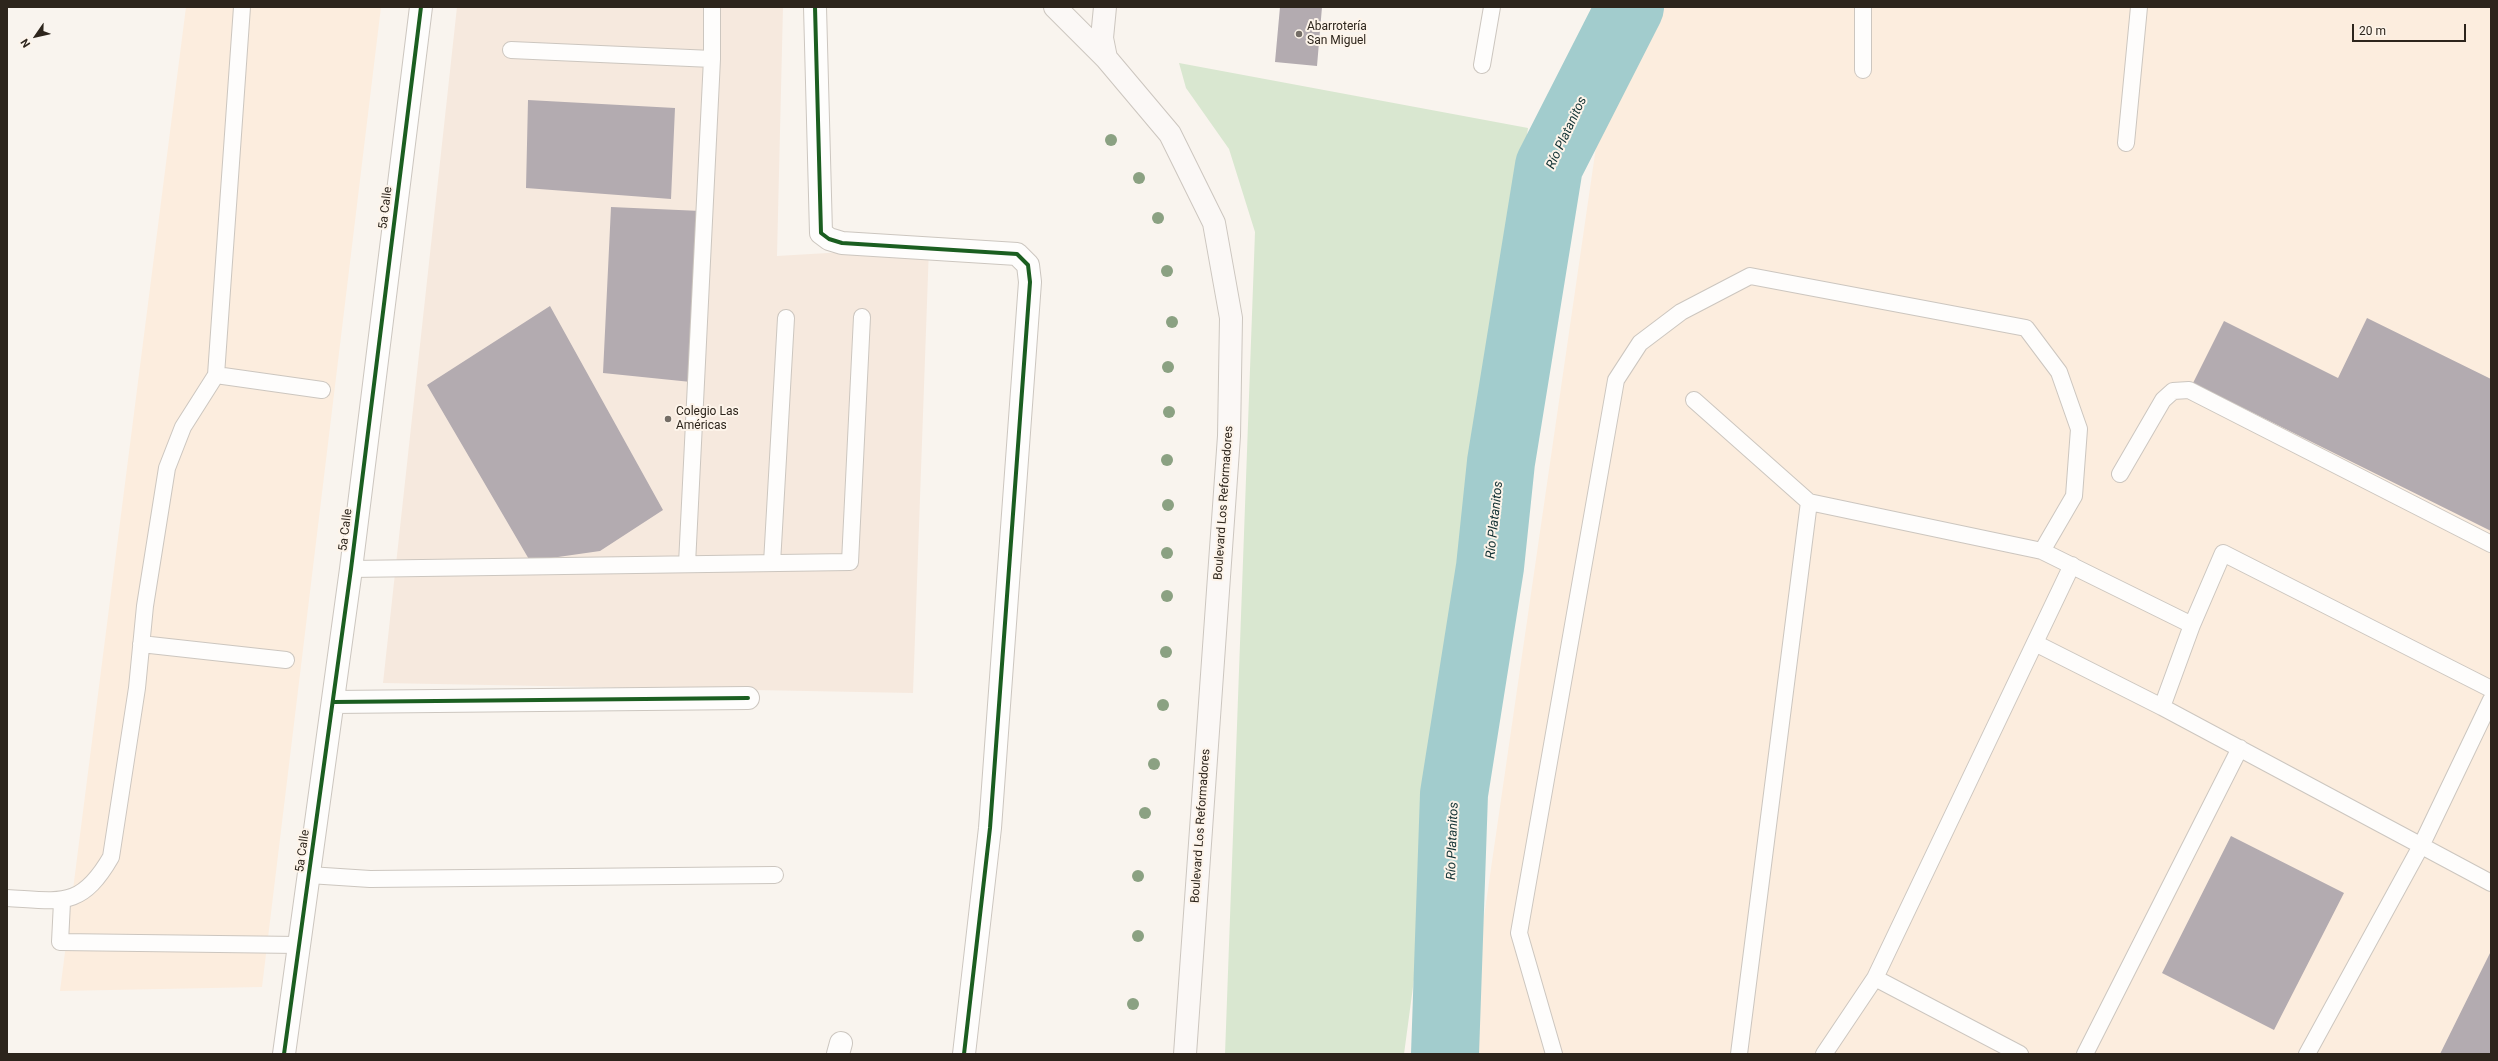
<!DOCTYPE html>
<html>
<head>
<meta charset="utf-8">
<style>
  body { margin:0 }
  #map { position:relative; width:2498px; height:1061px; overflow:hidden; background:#f9f4ee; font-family:Roboto,sans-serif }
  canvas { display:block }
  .frame { position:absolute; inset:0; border:8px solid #2d251c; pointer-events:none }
  .north { position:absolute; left:16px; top:16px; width:40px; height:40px; -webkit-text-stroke:3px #fdf4ea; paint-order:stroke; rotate:236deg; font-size:11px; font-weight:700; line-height:16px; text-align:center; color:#2d251c }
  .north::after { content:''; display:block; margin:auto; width:14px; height:18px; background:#2d251c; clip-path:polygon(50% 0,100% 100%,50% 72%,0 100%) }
  .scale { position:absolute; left:2352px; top:24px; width:114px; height:18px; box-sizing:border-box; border:2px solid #2d251c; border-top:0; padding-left:5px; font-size:12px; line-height:14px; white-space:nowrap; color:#2d251c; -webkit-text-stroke:3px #fdf4ea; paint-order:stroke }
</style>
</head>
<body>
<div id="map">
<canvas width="2498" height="1061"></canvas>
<div class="frame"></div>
<div class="north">N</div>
<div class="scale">20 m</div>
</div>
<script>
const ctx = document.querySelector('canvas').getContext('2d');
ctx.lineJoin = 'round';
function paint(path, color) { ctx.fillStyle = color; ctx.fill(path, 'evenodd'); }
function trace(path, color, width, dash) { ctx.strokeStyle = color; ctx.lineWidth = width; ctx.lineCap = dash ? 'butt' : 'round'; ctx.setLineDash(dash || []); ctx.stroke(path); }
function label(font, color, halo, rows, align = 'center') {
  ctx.font = font + ' Roboto,sans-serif'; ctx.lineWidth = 4; ctx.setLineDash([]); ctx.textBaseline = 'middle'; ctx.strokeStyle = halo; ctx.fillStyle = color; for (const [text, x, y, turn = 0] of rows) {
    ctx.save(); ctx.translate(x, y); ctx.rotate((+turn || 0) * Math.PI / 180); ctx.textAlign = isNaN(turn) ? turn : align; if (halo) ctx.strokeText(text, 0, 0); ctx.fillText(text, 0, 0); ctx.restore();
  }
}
paint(new Path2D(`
  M186 7H381L262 987 60 991Z
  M1653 7H2491V1054H1464L1596 147 1579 141Z`), '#fcedde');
paint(new Path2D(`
  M457 7H783L777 256 929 247 913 693 383 683Z`), '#f6e9de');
paint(new Path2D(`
  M1179 63 1528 128 1404 1054H1225L1255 232 1229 149 1186 88Z`), '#d9e7d0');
trace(new Path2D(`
  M1445 1054 1454 794 1490 567 1501 462 1549 166 1630 7`), '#a2cccd', 68);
paint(new Path2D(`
  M1280 7H1322L1317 66 1275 62Z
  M528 100 675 108 671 199 526 188Z
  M611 207 701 211 691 382 603 373Z
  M550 306 663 510 600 551 530 561 427 385Z
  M2367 318 2491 379V531L2193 383 2224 321 2338 378Z
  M2231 836 2344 893 2274 1030 2162 973Z
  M2491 951V1054H2440Z`), '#b3abb0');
const service = new Path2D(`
  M1863 7V70
  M511 50 712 59
  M1482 65 1492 7
  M2126 143 2139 7
  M216 375 322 390
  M1694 400 1809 502
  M2120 474 2163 400 2173 391 2189 390 2491 544
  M772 563 786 318
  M687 564 712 59V7
  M351 569 850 562 862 317
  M2035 643 2162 707
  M141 644 286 660
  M2491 689 2223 553 2192 625 2162 707 2491 883
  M309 875 370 879 775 875
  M7 898C61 901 81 909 111 857L137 688 145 606 167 468 183 427 216 375 242 7
  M62 902 60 942 298 945
  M1875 978 2020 1054
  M1554 1054 1519 933 1616 380 1640 343 1681 312 1750 276 2026 328 2059 372 2079 429 2074 496 2042 551
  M1739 1054 1809 502 2042 551 2192 625
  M1824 1054 1875 978 2072 565
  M2085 1054 2240 748
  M2307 1054 2422 844 2491 700`);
const minor = new Path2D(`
  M815 7 821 233 829 239 842 243 1017 254 1028 265 1030 282 990 828 964 1054
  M333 702 748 698
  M284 1054 351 569 421 7
  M838 1054 841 1043`);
const secondary = new Path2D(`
  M1055 7 1106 58 1170 134 1214 223 1231 318 1229 436 1185 1054
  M1105 7 1102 38 1106 58`);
trace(service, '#ccc6bf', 18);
trace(minor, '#ccc6bf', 24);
trace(secondary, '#ccc6bf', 24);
trace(service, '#fefdfc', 16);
trace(minor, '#fefdfc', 22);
trace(secondary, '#fbf8f6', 22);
trace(new Path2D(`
  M815 7 821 233 829 239 842 243 1017 254 1028 265 1030 282 990 828 964 1054
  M333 702 748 698
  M284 1054 351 569 421 7`), '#1b5e20', 4);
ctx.fillStyle = '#8ba182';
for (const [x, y] of [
  [1111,140],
  [1139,178],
  [1158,218],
  [1167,271],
  [1172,322],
  [1168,367],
  [1169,412],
  [1167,460],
  [1168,505],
  [1167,553],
  [1167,596],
  [1166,652],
  [1163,705],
  [1154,764],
  [1145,813],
  [1138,876],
  [1138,936],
  [1133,1004]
]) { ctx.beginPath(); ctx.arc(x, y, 6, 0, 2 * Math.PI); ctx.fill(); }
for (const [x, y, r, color] of [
  [1299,34,4,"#746d66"],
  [668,419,4,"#746d66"]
]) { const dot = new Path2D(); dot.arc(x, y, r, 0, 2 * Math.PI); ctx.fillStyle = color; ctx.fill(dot); trace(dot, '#fdf4ea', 1.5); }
label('12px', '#2d251c', '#fdf4ea', [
  ["Abarrotería",1307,27],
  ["San Miguel",1307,41],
  ["Colegio Las",676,412],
  ["Américas",676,426]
], 'left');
label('12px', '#2d251c', '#fdf4ea', [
  ["5a Calle",386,208,-83],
  ["Boulevard Los Reformadores",1224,503,-86],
  ["5a Calle",346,530,-83],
  ["Boulevard Los Reformadores",1201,826,-86],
  ["5a Calle",303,851,-82]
]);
label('italic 13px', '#113133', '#fdf4ea', [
  ["Río Platanitos",1567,133,-65],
  ["Río Platanitos",1495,520,-84],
  ["Río Platanitos",1453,841,-88]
]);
</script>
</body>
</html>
